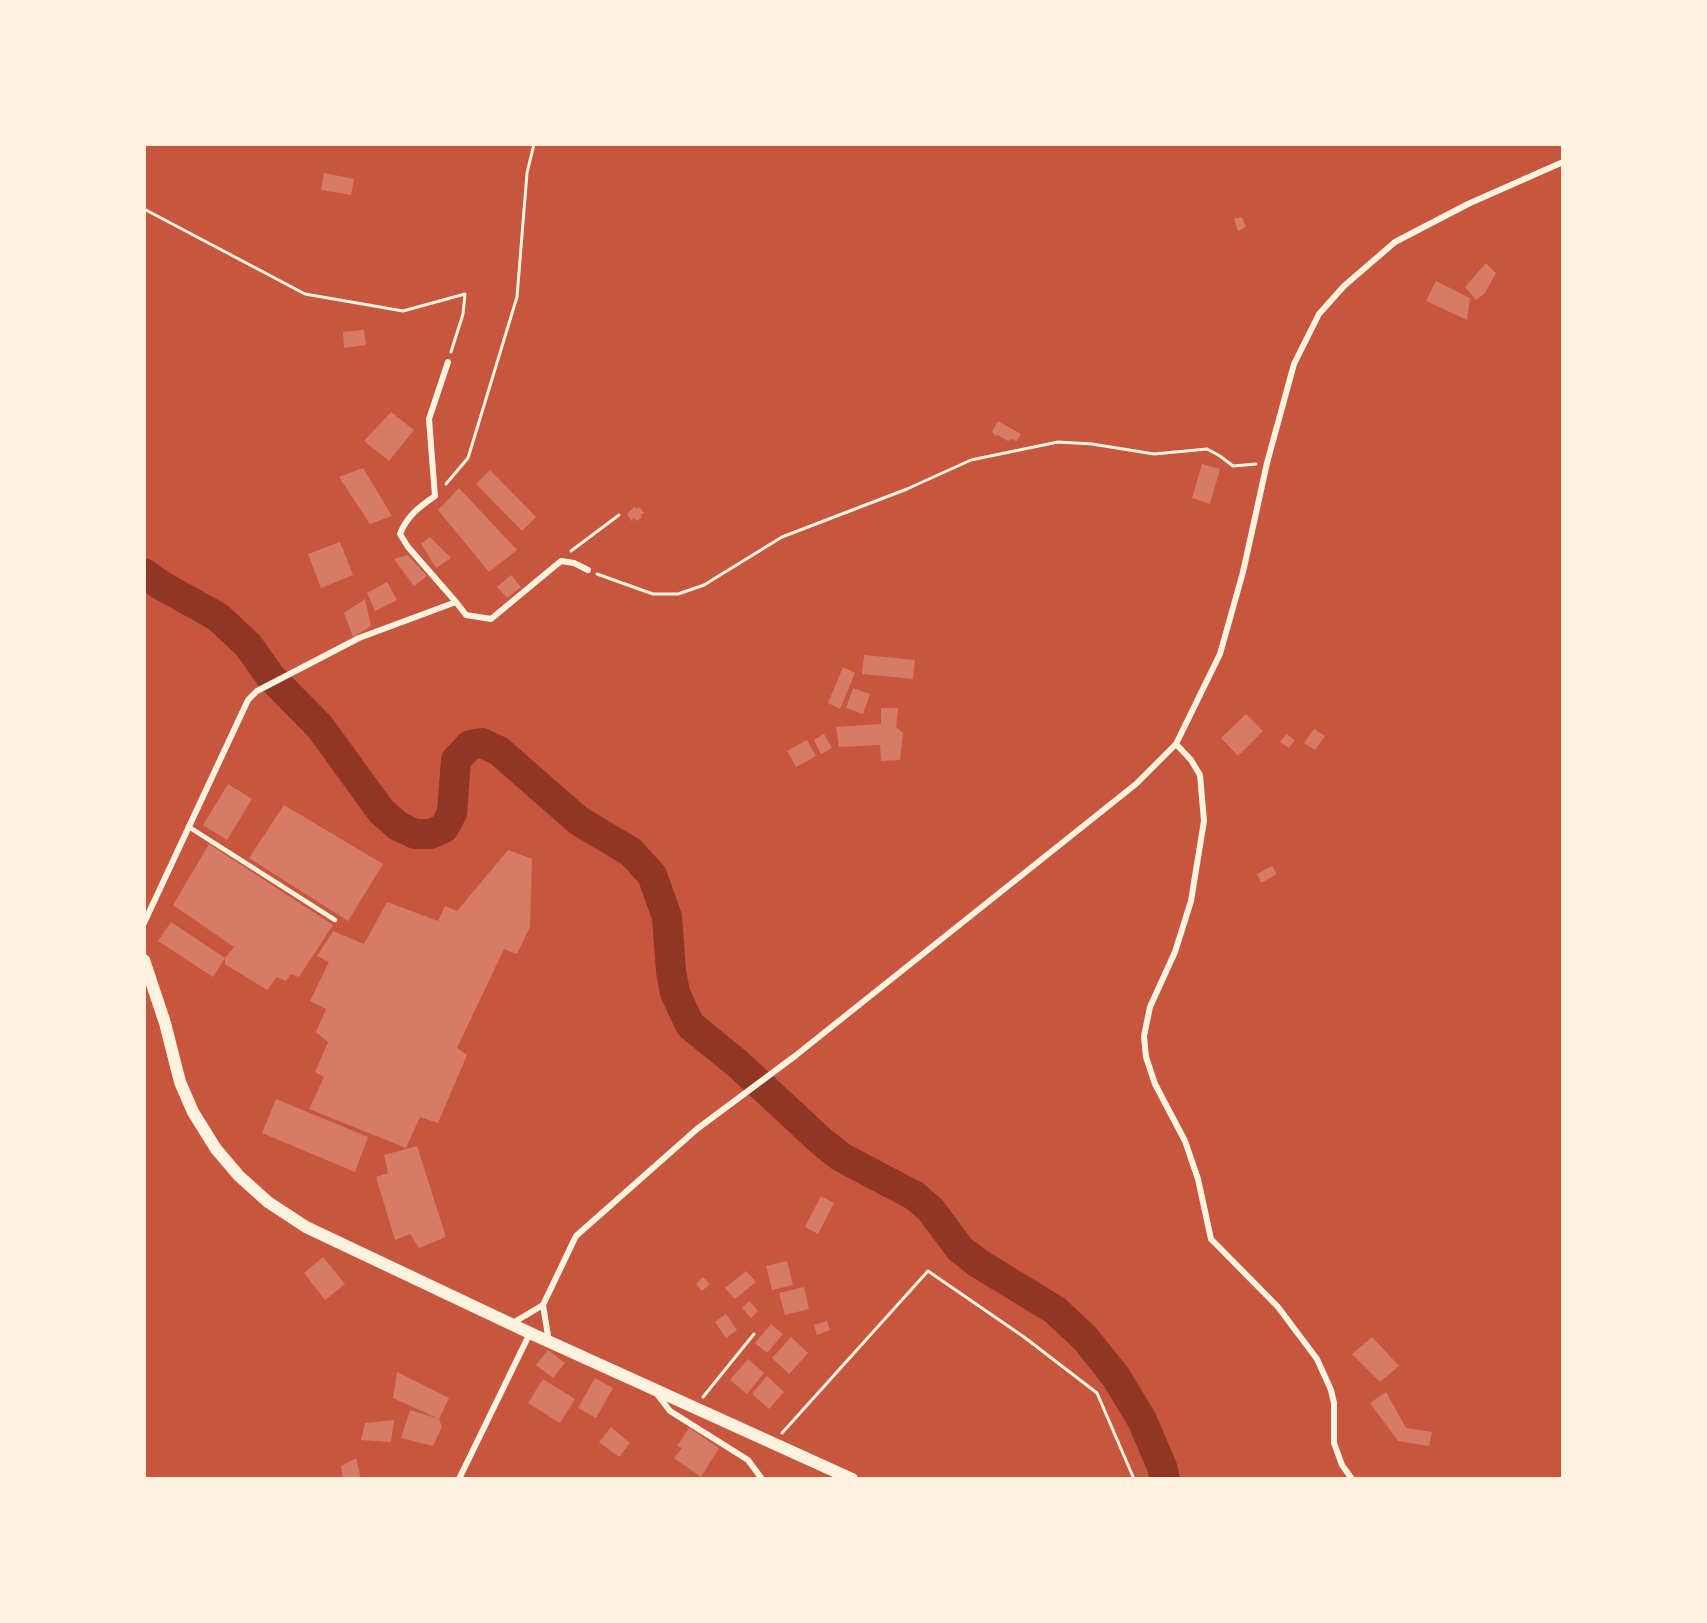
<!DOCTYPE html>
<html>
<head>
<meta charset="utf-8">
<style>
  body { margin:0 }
  #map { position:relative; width:1707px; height:1623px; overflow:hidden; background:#c8553d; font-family:Overpass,sans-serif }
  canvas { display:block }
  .frame { position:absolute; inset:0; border:146px solid #fff3e0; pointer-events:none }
</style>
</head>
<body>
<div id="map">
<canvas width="1707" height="1623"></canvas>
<div class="frame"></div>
</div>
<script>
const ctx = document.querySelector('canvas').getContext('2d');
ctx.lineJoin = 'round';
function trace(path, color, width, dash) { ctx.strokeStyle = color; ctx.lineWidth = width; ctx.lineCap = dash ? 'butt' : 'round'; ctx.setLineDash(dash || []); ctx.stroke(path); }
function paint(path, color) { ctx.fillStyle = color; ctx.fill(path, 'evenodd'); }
trace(new Path2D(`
  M144 573 159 584 218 617 248 645 270 676 320 727 381 811 398 826 415 834H431L444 828 452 813 456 760 470 745 482 743 499 751 579 821 631 852 652 875 667 917 671 971 675 993 690 1025 738 1064 821 1141 841 1157 915 1196 931 1210 960 1249 978 1263 1055 1310 1085 1338 1116 1377 1142 1420 1162 1467 1165 1479`), '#8f3625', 30);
paint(new Path2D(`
  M324 173 354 179 351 195 321 190Z
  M1242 217 1246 227 1238 231 1234 219Z
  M1486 263 1496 273 1485 293 1476 300 1465 287Z
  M1436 281 1470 298 1467 320 1426 301Z
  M364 330 366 345 344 348 343 332Z
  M391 412 414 430 389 461 364 441Z
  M998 421 1021 434 1017 441 1011 439 1008 441 998 435 996 436 992 432Z
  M1202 464 1220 469 1210 504 1192 498Z
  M363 468 392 516 370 524 339 477Z
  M490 470 536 517 522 531 476 484Z
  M459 488 517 550 489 572 438 510Z
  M635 506 636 509 639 507 644 513 640 515 642 517 637 521 634 518 631 521 627 514Z
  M430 537 451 558 436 568 421 544Z
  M340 542 353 575 321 588 308 554Z
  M408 555 427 576 414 586 394 559Z
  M511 575 521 587 507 598 497 587Z
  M387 582 397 600 375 611 367 593Z
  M365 599 371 626 353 637 344 613Z
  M864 655 915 660 913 679 862 674Z
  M843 667 855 673 840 709 828 703Z
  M853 688 870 694 863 714 846 708Z
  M881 708H898L896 727 903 733 900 760 881 761 880 745 839 747 836 727 881 724Z
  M1246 714 1263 731 1238 756 1221 738Z
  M1314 729 1325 736 1315 750 1304 743Z
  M824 734 832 748 821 754 814 740Z
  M1286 734 1295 740 1289 748 1280 742Z
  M807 740 816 756 796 767 787 751Z
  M228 784 252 799 227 840 203 825Z
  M284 805 383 864 348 921 249 858Z
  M209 844 333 925 299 977 291 974 286 981 277 977 267 990 225 964V958L234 947 173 905Z
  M508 850 532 859 530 927 517 954 504 949 457 1048 467 1055 438 1123 420 1117 406 1148 309 1109 324 1077 315 1072 328 1042 316 1032 326 1009 310 1001 329 962 317 956 333 931 364 944 387 902 438 921 445 906 457 911Z
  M1272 866 1277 874 1261 883 1257 874Z
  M171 922 225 958 213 977 158 941Z
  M276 1099 368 1137 355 1172 262 1133Z
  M417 1146 446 1237 419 1248 410 1234 395 1240 376 1177 388 1173 384 1155Z
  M821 1196 834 1203 818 1234 805 1227Z
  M323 1257 345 1284 325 1300 304 1273Z
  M787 1261 793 1285 772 1290 766 1266Z
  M746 1271 756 1282 735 1299 725 1288Z
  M703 1277 710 1284 702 1291 696 1284Z
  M804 1287 809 1309 785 1315 779 1293Z
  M749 1301 758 1311 751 1318 742 1308Z
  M726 1314 737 1330 726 1338 715 1322Z
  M827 1321 830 1330 817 1335 814 1325Z
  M771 1324 783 1334 768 1352H766L755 1343Z
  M791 1337 808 1353 789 1374 772 1358Z
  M1372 1337 1399 1366 1380 1382 1352 1354Z
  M548 1350 565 1363 553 1378 536 1365Z
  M748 1359 764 1373 747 1394 730 1380Z
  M397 1372 449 1398 439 1419 442 1427 433 1446 401 1438 410 1410 439 1419 393 1398Z
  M767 1376 784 1392 769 1409 752 1394Z
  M595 1378 613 1388 596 1418 578 1408Z
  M543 1379 575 1399 560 1423 528 1403Z
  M1386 1392 1406 1428 1432 1432 1429 1446 1398 1441 1370 1403Z
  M394 1420 391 1442 361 1440 365 1423Z
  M611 1427 630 1443 619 1457 599 1442Z
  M689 1428 719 1448 701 1477 674 1458 682 1448 677 1446Z
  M356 1458 361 1479H343L341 1466Z`), '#d67c66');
trace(new Path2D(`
  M144 209 305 294 403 311 465 294 463 314 451 352
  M446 484 468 458 517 297 527 173 534 144
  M571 551 619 515
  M597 574 653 594H678L704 585 782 537 907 489 971 460 1058 442 1092 444 1154 454 1207 449 1220 456 1233 466 1256 464
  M703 1397 754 1334
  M782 1433 928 1271 1024 1337 1097 1393 1134 1479`), '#fff3e0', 3);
trace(new Path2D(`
  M189 827 335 920`), '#fff3e0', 4.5);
trace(new Path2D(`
  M448 362 429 419 435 496C419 507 407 516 400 534L408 547 456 602
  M1176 744 1191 760 1200 775 1204 821 1191 901 1175 952 1150 1007 1144 1036 1146 1057 1155 1084 1185 1141 1198 1179 1211 1239 1278 1307 1317 1359 1331 1390 1334 1403V1443L1342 1465 1352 1479
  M144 923 248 700 257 691 359 638 456 602 466 615 491 619 561 561 574 563 588 570
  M543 1305 549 1342
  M511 1324 543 1305 576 1236 697 1129 795 1056 1136 784 1176 744 1220 654 1243 572 1267 463 1294 364 1319 314 1344 286 1395 242 1468 204 1563 162
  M657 1394 670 1411 748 1460 762 1479
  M459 1479 530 1333`), '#fff3e0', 6);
trace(new Path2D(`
  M144 960 165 1023 180 1082 193 1112 216 1149 239 1176 268 1202 306 1227 530 1333 852 1479`), '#fff3e0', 12);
</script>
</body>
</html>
